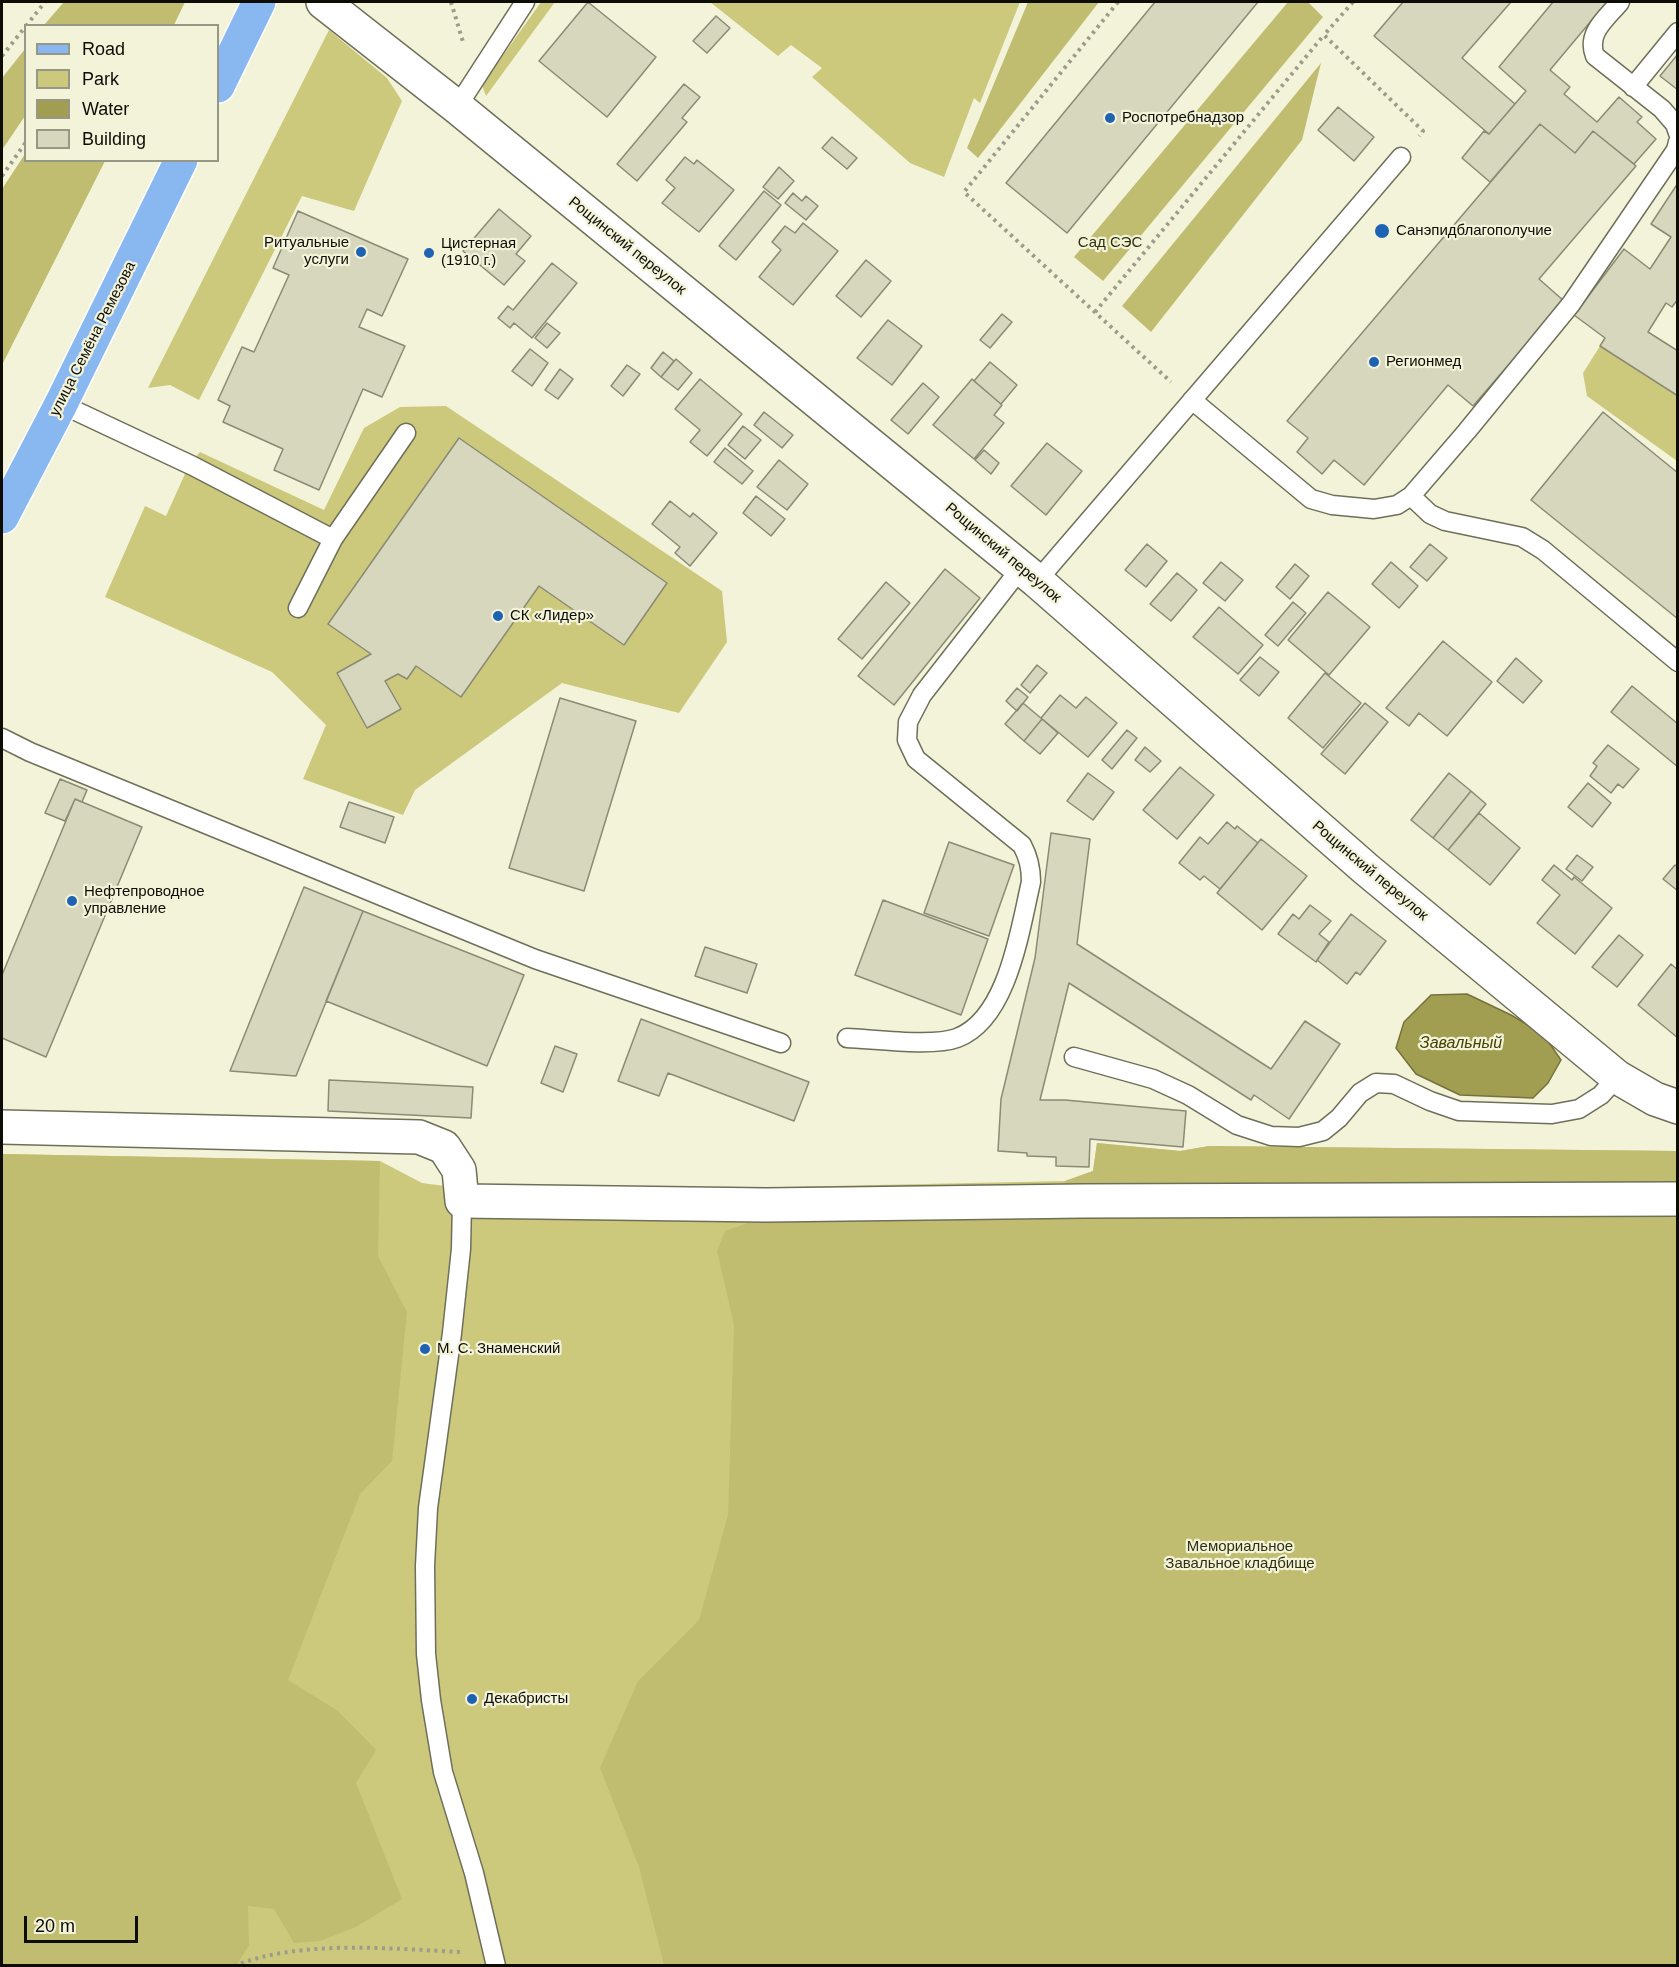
<!DOCTYPE html>
<html>
<head>
<meta charset="utf-8">
<style>
  body { margin:0 }
  #map { position:relative; width:1679px; height:1967px; overflow:hidden; background:#f3f3da; font-family:Arial,sans-serif }
  canvas { display:block }
  .frame { position:absolute; inset:0; border:3px solid #0d0c05; pointer-events:none }
  .legend { position:absolute; left:24px; top:24px; width:195px; height:138px; box-sizing:border-box; background:#f3f3da; border:2px solid #979785; margin:0; padding:8px 10px; list-style:none; font-size:18px; color:#0d0c05 }
  .legend li { display:flex; align-items:center; gap:12px; height:30px }
  .legend b { width:30px; border:2px solid #979785 }
  .scale { position:absolute; left:24px; top:1916px; width:114px; height:27px; box-sizing:border-box; border:3px solid #0d0c05; border-top:0; padding-left:8px; font-size:18px; line-height:21px; white-space:nowrap; color:#0d0c05; -webkit-text-stroke:4px #f3f3da; paint-order:stroke }
</style>
</head>
<body>
<div id="map">
<canvas width="1679" height="1967"></canvas>
<div class="frame"></div>
<ul class="legend">
<li><b style="height:8px;background:#89b8f1"></b>Road</li>
<li><b style="height:16px;background:#ccc97d"></b>Park</li>
<li><b style="height:16px;background:#a19e52"></b>Water</li>
<li><b style="height:16px;background:#d7d7be"></b>Building</li>
</ul>
<div class="scale">20 m</div>
</div>
<script>
const ctx = document.querySelector('canvas').getContext('2d');
ctx.lineJoin = 'round';
function paint(path, color) { ctx.fillStyle = color; ctx.fill(path, 'evenodd'); }
function trace(path, color, width, dash) { ctx.strokeStyle = color; ctx.lineWidth = width; ctx.lineCap = dash ? 'butt' : 'round'; ctx.setLineDash(dash || []); ctx.stroke(path); }
function label(font, color, halo, rows, align = 'center') {
  ctx.font = font + ' Arial,sans-serif'; ctx.lineWidth = 4.5; ctx.setLineDash([]); ctx.textBaseline = 'middle'; ctx.strokeStyle = halo; ctx.fillStyle = color; for (const [text, x, y, turn = 0] of rows) {
    ctx.save(); ctx.translate(x, y); ctx.rotate((+turn || 0) * Math.PI / 180); ctx.textAlign = isNaN(turn) ? turn : align; if (halo) ctx.strokeText(text, 0, 0); ctx.fillText(text, 0, 0); ctx.restore();
  }
}
paint(new Path2D(`
  M541 2H555L486 96 482 85Z
  M710 2H1020L980 103 974 98 944 177 910 163 812 77 822 68 791 45 778 56Z
  M329 30 387 78 402 101 354 211 302 196 199 400 170 385 148 388Z
  M1600 346 1677 396V461L1587 396 1583 373Z
  M446 406 722 591 727 642 679 713 562 683 415 790 403 815 303 779 326 725 272 672 105 597 145 506 166 516 189 465 200 452 324 510 364 428 400 407Z
  M1097 1143 1180 1151 1209 1146 1677 1151V1965L2 1966V1154L380 1161 422 1183 500 1193 1065 1181 1093 1171Z`), '#ccc97d');
paint(new Path2D(`
  M64 2H185L174 25H44Z
  M1028 2H1099L978 158 967 148Z
  M1288 2H1308L1323 17 1103 281 1074 257Z
  M25 49V116L2 150V78Z
  M1321 63 1302 140 1151 332 1122 306Z
  M25 154 26 160 105 161 2 365V189Z
  M1097 1143 1180 1151 1209 1146 1677 1151V1965H664L639 1867 600 1768 638 1681 699 1620 728 1515 734 1325 717 1251 725 1231 748 1223 1047 1219 1065 1181 1093 1171Z
  M2 1154 380 1161 378 1256 407 1312 392 1461 360 1494 288 1680 338 1711 376 1750 356 1783 402 1899 356 1927 320 1941 294 1943 274 1909 248 1906 249 1945 237 1965H2Z`), '#c0bd71');
const water = new Path2D(`
  M1467 994 1511 1015 1543 1034 1561 1060 1548 1083 1533 1098 1460 1095 1416 1074 1396 1048 1404 1022 1431 995Z`);
paint(water, '#a19e52');
trace(water, '#75723b', 1.5);
const building = new Path2D(`
  M588 2 656 57 607 117 539 61Z
  M1155 2H1258L1067 233 1006 183Z
  M1403 2H1511L1462 58 1515 104 1489 134 1374 36Z
  M1553 2H1607L1550 70 1570 87 1564 94 1597 122 1619 97 1642 117 1637 122 1656 139 1634 164 1593 131 1575 153 1540 124 1490 182 1462 158 1484 131 1489 134 1526 91 1499 67Z
  M716 16 730 28 707 53 693 41Z
  M1678 54V90L1660 76Z
  M684 84 700 97 682 118 687 122 637 181 617 164Z
  M1338 107 1374 137 1354 161 1318 130Z
  M1540 124 1575 153 1593 131 1636 166 1539 279 1564 301 1473 406 1448 385 1364 485 1334 460 1322 474 1297 452 1308 438 1287 421Z
  M832 137 857 158 847 169 822 148Z
  M685 157 694 164 697 160 734 190 699 232 662 203 675 188 666 180Z
  M779 167 794 181 778 199 763 187Z
  M1678 183V299L1672 307 1666 303 1648 332 1678 351V396L1600 346 1605 338 1574 315 1624 249 1650 269 1671 237 1651 224Z
  M764 191 781 205 736 260 719 246Z
  M793 193 802 201 806 196 818 206 806 220 785 203Z
  M499 209 531 236 516 254 525 261 504 285 463 251Z
  M298 211 408 259 382 316 367 309 359 327 405 346 382 397 363 389 319 490 274 470 283 449 223 422 230 406 218 400 242 347 254 352 289 275 273 268Z
  M803 223 838 251 793 305 759 277 781 250 772 242 785 226 795 233Z
  M866 260 891 281 861 317 836 296Z
  M552 263 577 283 532 338 514 323 510 328 498 318 508 306 513 310Z
  M1002 314 1012 322 990 348 980 340Z
  M888 320 922 346 892 385 857 358Z
  M547 323 560 333 547 348 535 338Z
  M530 349 548 363 532 386 512 371Z
  M663 352 674 361 661 377 651 368Z
  M676 359 692 373 678 390 661 377Z
  M990 362 1017 385 1001 404 974 381Z
  M627 365 640 374 623 396 611 386Z
  M560 369 573 379 558 399 545 390Z
  M700 379 742 414 707 456 690 442 700 430 675 409Z
  M972 379 1002 405 994 415 1004 423 974 459 933 425Z
  M923 383 939 397 908 434 891 420Z
  M764 412 793 435 782 448 754 425Z
  M1603 412 1678 473V619L1531 500Z
  M743 426 761 440 745 459 728 445Z
  M459 438 667 583 624 645 539 586 461 697 416 666 407 679 398 674 385 681 401 709 367 728 337 673 371 654 328 624Z
  M1047 443 1082 471 1046 515 1011 486Z
  M725 448 753 471 742 484 714 462Z
  M984 450 999 463 991 474 975 460Z
  M779 460 808 484 787 510 757 487Z
  M756 496 785 519 771 536 743 513Z
  M670 501 690 517 693 513 717 533 690 566 675 553 680 547 652 524Z
  M1147 544 1167 561 1146 587 1125 570Z
  M1430 544 1447 558 1427 581 1410 567Z
  M1221 562 1243 580 1225 601 1203 583Z
  M1391 562 1418 586 1399 608 1372 584Z
  M1295 564 1309 576 1290 599 1276 587Z
  M945 569 980 598 894 705 858 676Z
  M1177 573 1197 590 1171 621 1150 604Z
  M886 582 910 603 862 659 838 639Z
  M1328 592 1370 627 1329 675 1288 640Z
  M1293 602 1306 613 1278 646 1265 635Z
  M1219 607 1263 645 1238 674 1193 637Z
  M1443 641 1492 682 1447 736 1419 713 1409 726 1386 708Z
  M1260 657 1279 672 1259 696 1240 680Z
  M1516 658 1542 681 1523 703 1497 681Z
  M1037 665 1047 673 1030 693 1021 685Z
  M1325 673 1361 703 1323 748 1288 718Z
  M1632 686 1678 724V767L1611 712Z
  M1017 688 1028 697 1017 711 1006 701Z
  M1060 695 1076 708 1086 697 1117 723 1088 757 1041 718Z
  M560 698 636 721 584 891 509 868Z
  M1023 703 1042 719 1024 741 1005 724Z
  M1365 703 1388 722 1345 774 1321 754Z
  M1042 719 1058 733 1040 754 1024 741Z
  M1127 730 1137 738 1112 769 1102 760Z
  M1608 745 1639 769 1623 788 1618 784 1611 793 1590 776 1597 766 1593 763Z
  M1145 747 1161 761 1150 772 1135 760Z
  M1180 767 1214 795 1177 839 1143 810Z
  M1088 773 1114 792 1093 820 1067 801Z
  M1449 773 1471 791 1433 838 1411 820Z
  M60 779 87 790 82 802 75 799 65 821 45 813Z
  M1588 783 1611 803 1592 827 1568 807Z
  M1471 791 1486 804 1448 850 1433 838Z
  M75 799 142 827 46 1057 2 1038V975Z
  M349 802 394 817 385 843 340 827Z
  M1479 813 1520 848 1490 885 1448 850Z
  M1227 822 1235 829 1237 826 1258 843 1220 889 1204 876 1200 880 1179 863 1200 837 1208 844Z
  M1051 833 1090 839 1077 944 1271 1069 1305 1021 1340 1044 1289 1119 1254 1095 1251 1100 1069 983 1040 1100H1065L1186 1111 1183 1147 1090 1139 1089 1167 1056 1166V1157L1027 1156V1153L998 1151 1001 1099 1035 958Z
  M1261 839 1307 876 1262 930 1217 893Z
  M949 842 1014 865 989 936 924 913Z
  M1577 855 1593 867 1582 881 1566 869Z
  M1554 865 1572 880 1574 877 1612 908 1575 954 1537 923 1560 895 1542 880Z
  M1675 865 1678 867V891L1663 879Z
  M304 887 363 911 296 1076 230 1071Z
  M883 900 988 939 961 1015 855 975Z
  M1310 905 1331 921 1319 934 1329 942 1316 962 1278 934 1293 914 1299 919Z
  M363 911 524 975 487 1066 326 1001Z
  M1351 914 1386 941 1360 975 1356 972 1347 984 1317 960Z
  M1619 935 1643 955 1617 987 1592 967Z
  M705 947 757 964 747 993 695 976Z
  M1671 964 1678 970V1038L1638 1005Z
  M641 1019 809 1082 794 1121 668 1073 659 1096 618 1081Z
  M555 1046 577 1054 563 1092 541 1083Z
  M329 1080 473 1087 471 1118 328 1111Z`);
paint(building, '#d7d7be');
trace(building, '#8b8a74', 1.5);
const service = new Path2D(`
  M1620 2C1606 19 1586 33 1595 56L1662 109 1675 124 1678 133
  M1633 87 1678 32
  M457 107 525 2
  M1192 400 1311 499 1332 505 1374 509 1397 505 1411 496 1467 431 1571 304 1676 150 1678 142
  M61 404 193 466 333 539
  M1411 496 1430 514 1445 521 1522 537 1543 550 1678 662
  M1037 581 1401 157
  M298 608 333 539 406 433
  M2 738 30 752 535 959 781 1043
  M847 1038C874 1039 933 1047 957 1038 1008 1019 1020 929 1031 882 1031 868 1029 858 1022 845L916 759 907 740 908 722 922 695 1021 568
  M1074 1057 1153 1079 1188 1095 1237 1125 1271 1136 1299 1137 1323 1131 1339 1118 1360 1093 1376 1083 1394 1084 1430 1101 1459 1111 1552 1114 1579 1109 1601 1095 1617 1077
  M462 1201 461 1249 452 1333 428 1508 425 1566 426 1654 431 1700 443 1772 474 1873 496 1966`);
const minor = new Path2D(`
  M323 2 457 107 1037 581 1366 869 1617 1077 1655 1099 1678 1107
  M2 1127 419 1137 444 1147 459 1170 462 1201 766 1205 1083 1201 1678 1199`);
const primary = new Path2D(`
  M218 86 259 2
  M2 517 61 404 181 160`);
trace(service, '#6f6f59', 21);
trace(minor, '#6f6f59', 36);
trace(primary, '#fff', 36);
trace(new Path2D(`
  M451 2 463 42
  M1118 2 964 192 1171 382
  M1353 2 1324 35 1423 131 1419 136
  M26 26 45 2
  M2 56 26 26
  M2 176 26 142
  M1095 312 1324 35
  M234 1966C301 1939 391 1949 462 1952`), '#9d9c8a', 4, [3, 4.5]);
trace(service, '#fff', 18);
trace(minor, '#fff', 33);
trace(primary, '#89b8f1', 33);
for (const [x, y, r, color] of [
  [1110,118,6,"#1e62b3"],
  [1382,231,8,"#1e62b3"],
  [361,252,6,"#1e62b3"],
  [429,253,6,"#1e62b3"],
  [1374,362,6,"#1e62b3"],
  [498,616,6,"#1e62b3"],
  [72,901,6,"#1e62b3"],
  [425,1349,6,"#1e62b3"],
  [472,1699,6,"#1e62b3"]
]) { const dot = new Path2D(); dot.arc(x, y, r, 0, 2 * Math.PI); ctx.fillStyle = color; ctx.fill(dot); trace(dot, '#f3f3da', 2); }
label('15px', '#0d0c05', '#f3f3da', [
  ["Роспотребнадзор",1122,118],
  ["Санэпидблагополучие",1396,231],
  ["Ритуальные",349,243,"right"],
  ["услуги",349,260,"right"],
  ["Цистерная",441,244],
  ["(1910 г.)",441,261],
  ["Регионмед",1386,362],
  ["СК «Лидер»",510,616],
  ["Нефтепроводное",84,892],
  ["управление",84,909],
  ["М. С. Знаменский",437,1349],
  ["Декабристы",484,1699]
], 'left');
label('15px', '#31300e', '#f3f3da', [
  ["Сад СЭС",1110,243],
  ["Мемориальное",1240,1547],
  ["Завальное кладбище",1240,1564]
]);
label('15px', '#0d0c05', '#f3f3da', [
  ["Рощинский переулок",627,246,39],
  ["улица Семёна Ремезова",93,339,-63],
  ["Рощинский переулок",1003,553,40],
  ["Рощинский переулок",1370,871,40]
]);
label('italic 16px', '#454203', '#f3f3da', [
  ["Завальный",1461,1044]
]);
</script>
</body>
</html>
